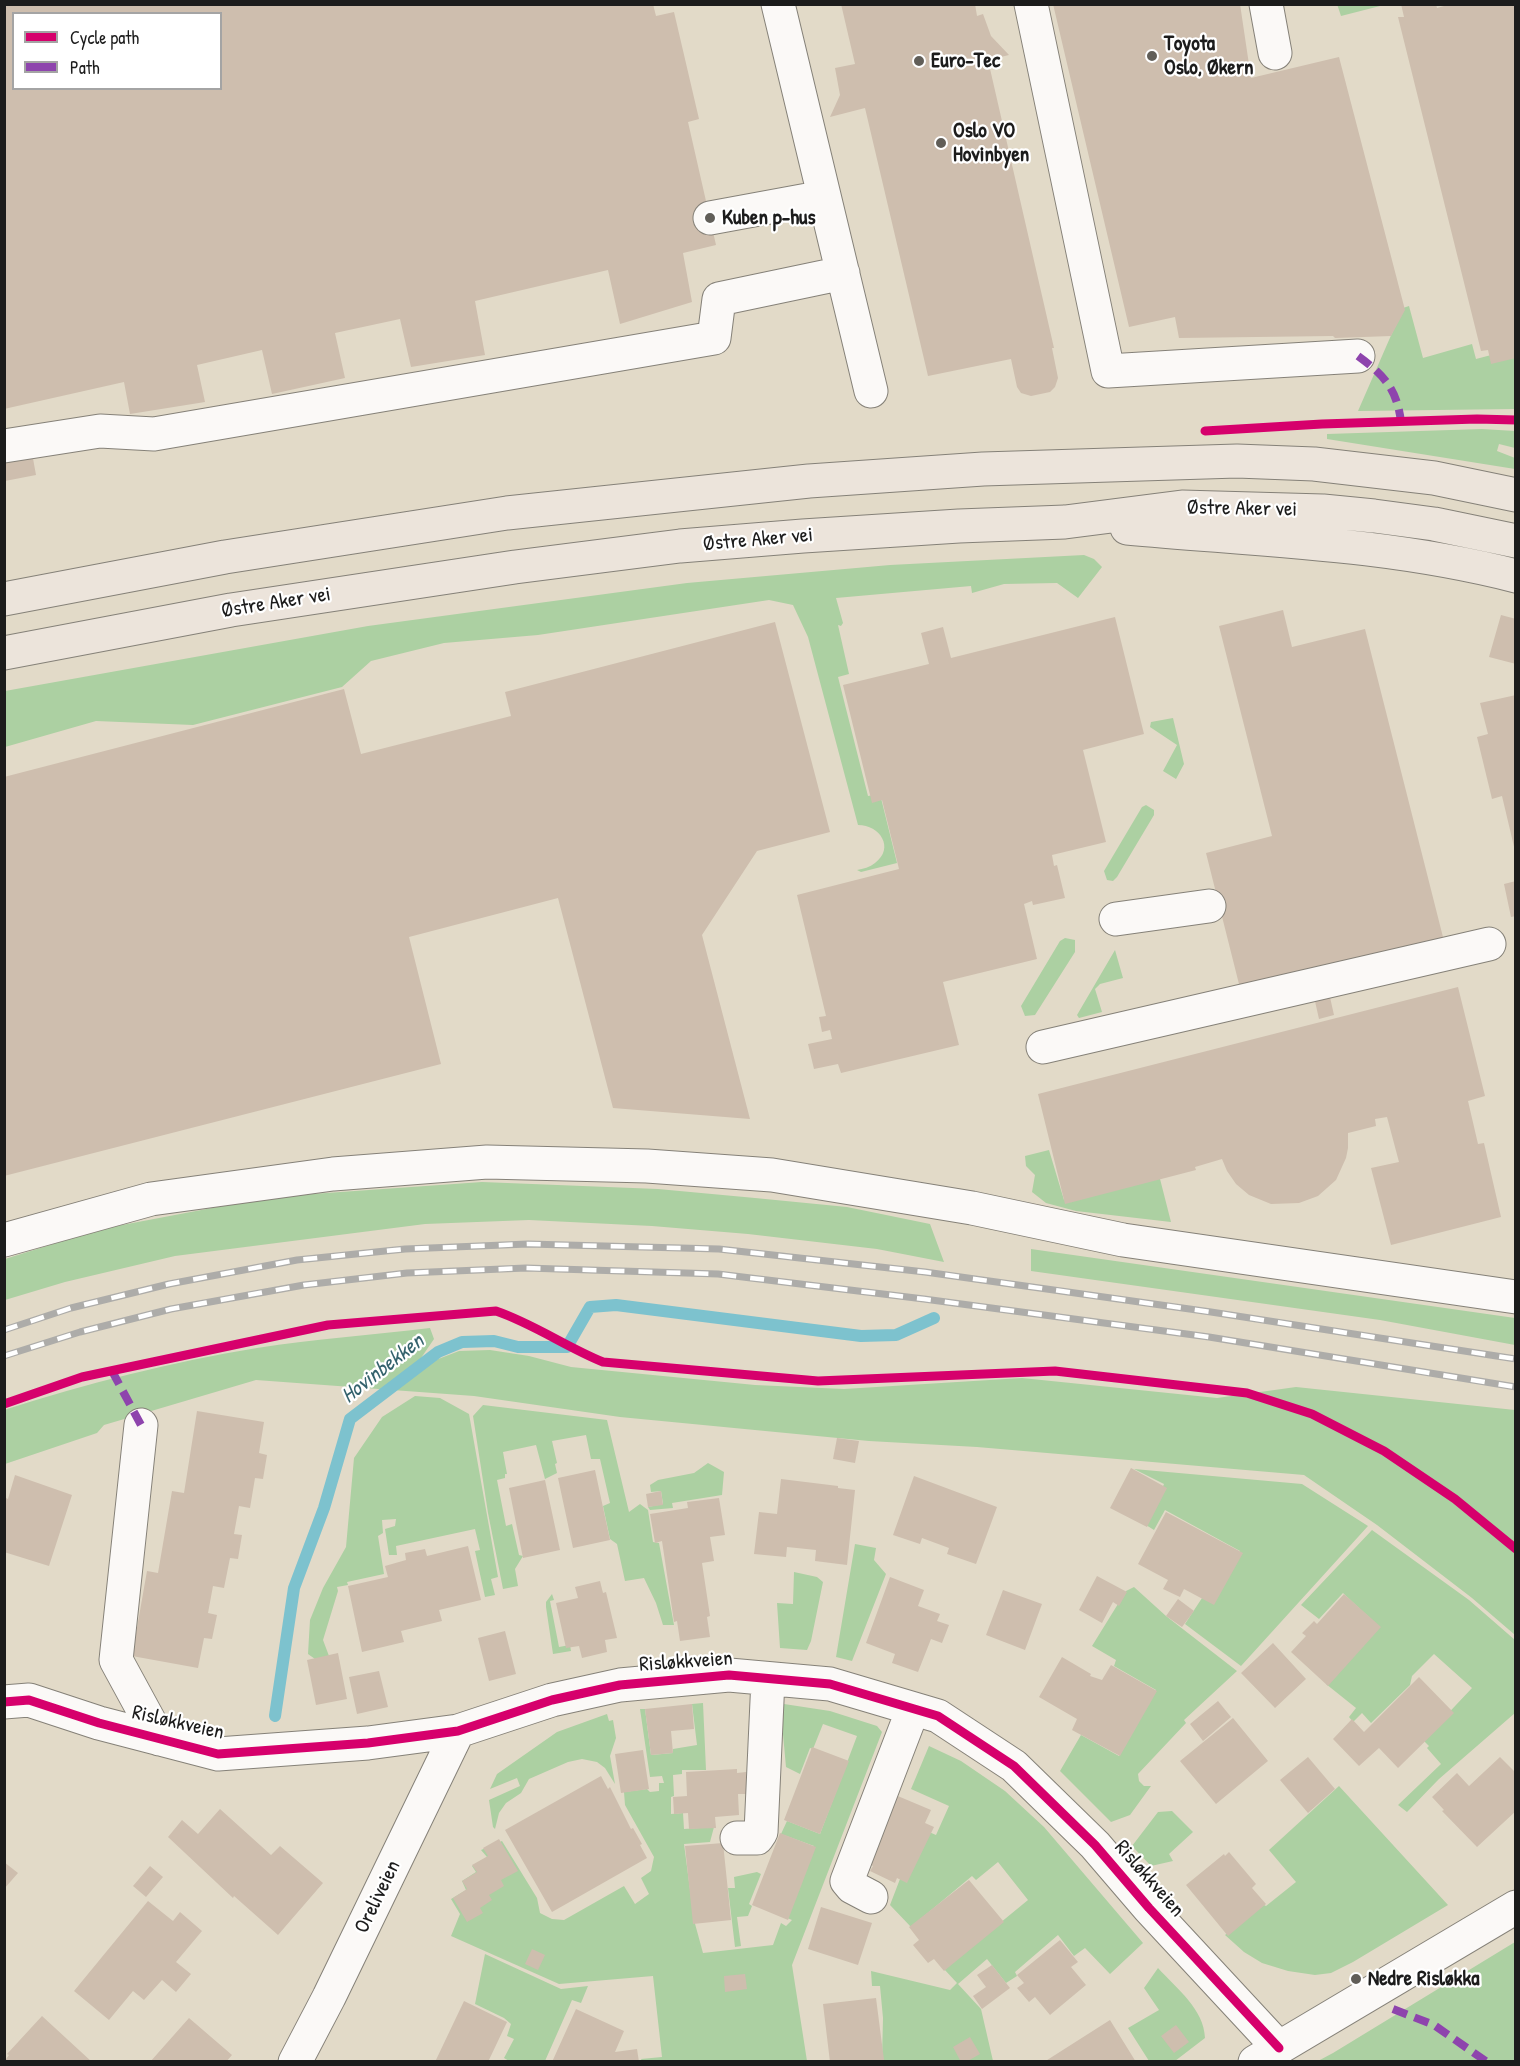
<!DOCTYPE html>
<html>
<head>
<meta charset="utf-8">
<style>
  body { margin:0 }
  #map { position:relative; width:1520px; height:2066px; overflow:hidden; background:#e2dac8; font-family:"Patrick Hand",sans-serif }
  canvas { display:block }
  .frame { position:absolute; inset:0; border:6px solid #1c1c1c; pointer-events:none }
  .legend { position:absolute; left:12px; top:12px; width:210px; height:78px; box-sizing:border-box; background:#fff; border:2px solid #a4a4a4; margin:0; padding:8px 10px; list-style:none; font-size:18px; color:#1c1c1c }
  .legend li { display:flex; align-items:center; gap:12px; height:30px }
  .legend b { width:30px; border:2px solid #a4a4a4 }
</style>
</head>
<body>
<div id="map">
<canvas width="1520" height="2066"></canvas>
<div class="frame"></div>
<ul class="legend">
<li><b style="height:8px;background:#d6006c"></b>Cycle path</li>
<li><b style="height:8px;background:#8e44ad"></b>Path</li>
</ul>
</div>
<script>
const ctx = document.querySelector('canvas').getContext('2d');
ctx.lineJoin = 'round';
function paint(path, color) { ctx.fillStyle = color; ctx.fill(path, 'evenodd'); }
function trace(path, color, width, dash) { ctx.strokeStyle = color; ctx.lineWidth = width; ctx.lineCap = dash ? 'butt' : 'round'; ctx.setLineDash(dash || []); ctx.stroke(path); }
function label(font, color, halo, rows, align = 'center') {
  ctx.font = font + ' "Patrick Hand",sans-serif'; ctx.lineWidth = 4.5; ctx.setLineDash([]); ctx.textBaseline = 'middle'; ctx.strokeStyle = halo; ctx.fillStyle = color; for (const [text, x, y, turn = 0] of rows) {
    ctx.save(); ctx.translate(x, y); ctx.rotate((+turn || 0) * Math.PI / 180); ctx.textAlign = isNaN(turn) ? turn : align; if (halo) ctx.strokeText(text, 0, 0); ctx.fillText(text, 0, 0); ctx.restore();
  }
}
paint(new Path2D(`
  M1337 4H1384V5L1341 16Z
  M1409 306 1423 358 1472 344 1476 359 1510 350 1515 332V409L1358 411 1403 308Z
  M1482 429 1515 431V448L1499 444 1497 451 1515 458V469L1327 439V434Z
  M1084 555 1094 559 1102 567 1078 598 1057 583 1004 584 972 593 971 586 836 598 843 623 841 626 838 625 849 674 838 677 868 796 880 794 897 863 861 872 857 870C863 869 870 867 875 863 895 848 880 825 858 825L808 637 793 605 769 600 538 635 444 643 371 661 342 687 193 725 96 721 5 747V691L368 626 687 583 890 565Z
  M1173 718 1184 764 1176 779 1163 771 1177 745 1150 727 1151 722Z
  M1146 805 1154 810V815L1117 877 1113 881 1107 880 1104 871 1142 807Z
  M1065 938 1075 940V952L1035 1015 1025 1016 1021 1006 1060 941Z
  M1115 950 1123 978 1100 984 1095 989 1102 1012 1079 1018 1077 1015Z
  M1049 1150 1064 1200 1159 1175 1171 1222 1076 1211 1046 1203 1032 1192 1035 1175 1026 1166 1025 1156Z
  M482 1182 658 1189 755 1198 847 1207 930 1224 944 1262 877 1249 748 1234 652 1226 529 1220 425 1224 175 1256 65 1282 5 1300V1259L101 1229 270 1197Z
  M1031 1249 1515 1318V1345L1380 1320 1031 1271Z
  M430 1328 434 1339 421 1358 428 1363 459 1351 490 1350 529 1356 571 1367 755 1385 844 1389 1022 1378 1217 1398 1296 1387 1515 1410V1635L1472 1598 1377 1525 1304 1475 977 1447 869 1441 620 1417 474 1396 256 1380 104 1425 97 1433 5 1464 4 1410C87 1383 172 1362 257 1348 315 1339 373 1335 430 1328Z
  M415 1396 440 1398 469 1414 498 1577 491 1579 495 1595 485 1597 475 1551 480 1550 475 1529 396 1546 397 1555H389L385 1529 395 1526 396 1519 382 1520 383 1533 378 1536 384 1574 347 1582 348 1585 337 1587 338 1591 323 1640 329 1656 315 1659 308 1654 310 1620 323 1588 346 1547 354 1458 382 1417Z
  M483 1405 607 1420 629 1512 640 1504 648 1510 653 1542 659 1543 674 1625H663L656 1603 644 1578 625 1581 617 1544 610 1539 603 1506 610 1503 600 1459H591L586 1435 552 1441 557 1463 555 1464 557 1473 545 1479 536 1445 503 1452 507 1474H505V1478L497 1480 506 1526 512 1524 519 1555 523 1556 515 1569 518 1586 503 1589 488 1513 473 1416Z
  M708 1463 724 1472 722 1495 672 1503 673 1508 650 1510 648 1507 663 1504 661 1491 651 1492 650 1485 658 1480 694 1473Z
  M1134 1469 1302 1484 1368 1526 1241 1666 1185 1624 1202 1598 1212 1602 1240 1551 1165 1510 1154 1530 1146 1525 1164 1484Z
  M1372 1530 1469 1600 1515 1640V1713L1439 1779 1407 1812 1398 1805 1441 1764 1427 1748 1429 1746 1423 1740 1472 1688 1434 1654 1412 1676 1410 1685 1371 1723 1362 1713 1353 1722 1349 1717 1356 1708 1326 1684 1379 1627 1343 1593 1319 1619 1301 1605Z
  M855 1544 876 1548 874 1560 886 1574 852 1661 836 1657Z
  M794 1572 817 1577 823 1582 811 1641 807 1650 780 1648 777 1603 793 1604Z
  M1134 1587 1166 1616 1237 1671 1184 1720 1186 1723 1138 1774 1139 1781 1144 1786H1151L1130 1815 1111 1822 1060 1771 1081 1735 1119 1756 1156 1690 1114 1666 1116 1660 1092 1646 1126 1591Z
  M552 1594 554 1600 550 1601 559 1647 570 1645 571 1651 553 1654 546 1607V1602Z
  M703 1703 706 1770H682V1774L673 1775 674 1796 671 1797V1814L683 1813 684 1829 714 1827 710 1842 684 1844 694 1920 703 1953 773 1945 781 1923 786 1926 792 1920 787 1918 814 1846 781 1834 787 1821 820 1834 857 1736 823 1724 813 1749 810 1748 800 1774 786 1767 781 1712 784 1704 830 1711 877 1726 882 1732 792 1965 807 2061H642L641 2059 662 2057 653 1976 559 1984 451 1936 460 1914 451 1899 466 1890 462 1881 476 1872 472 1866 487 1857 481 1850 502 1841 537 1898 540 1913 552 1919 564 1920 624 1886 635 1904 649 1894 641 1878 651 1871 654 1857 625 1805 624 1792 647 1789 650 1792 659 1791V1783H664L662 1776 650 1777 640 1709H645L651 1755 673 1753V1749L697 1745 692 1704Z
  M607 1714 609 1721 613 1720 616 1738 610 1756 615 1784 605 1768 597 1762 582 1759 568 1762 529 1779 521 1793 506 1803 499 1813 495 1829 493 1827 489 1800 520 1786 517 1778 490 1789 497 1774 557 1732Z
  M929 1746 961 1761 1005 1791 1044 1827 1143 1943 1110 1974 1085 1948 1074 1956 1058 1935 1015 1972 1017 1976 1006 1983 987 1959 958 1984 981 2009 993 2061 866 2062 882 2059 883 2018 880 1986H872L871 1971 950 1990 957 1983 944 1969 1028 1900 998 1862 976 1880 972 1876 911 1927 890 1905 900 1879 929 1832 936 1835 949 1806 911 1789Z
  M1339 1786 1448 1905 1353 1962 1331 1973 1315 1975 1288 1971 1262 1963 1244 1952 1225 1935 1262 1904 1266 1906 1296 1882 1269 1850Z
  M1172 1811 1193 1832 1169 1854 1173 1861 1151 1866 1132 1846 1158 1812Z
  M757 1872 761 1874 749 1904 752 1906 748 1916 737 1917 741 1946 735 1947 728 1888H735L734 1877Z
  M1515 1942V2061H1318L1333 2053Z
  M485 1954 561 1989 588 1986 581 2003 572 2000 545 2061H509L504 2058 514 2039 507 2036 511 2024 504 2018 475 2004Z
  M1158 1968C1177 1989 1204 2009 1205 2038L1175 2061H1149L1128 2028 1159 2010 1144 1988Z`), '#acd0a2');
trace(new Path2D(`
  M275 1716 294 1588 324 1508 350 1419 438 1352 462 1342 494 1341 518 1347H567L590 1307 616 1305 861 1336 896 1335 934 1318`), '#7dc2ce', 12);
paint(new Path2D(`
  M4 4H653L656 16 674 12 699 119 688 122 716 245 683 253 692 302 620 324 608 270 475 301 485 355 411 367 400 319 335 333 345 378 272 394 262 350 197 365 205 402 130 414 124 382 4 409ZM14 14H220V88H14Z
  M841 4H975L977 16 983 14 991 36 1009 55 988 60 1054 348H1052L1058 378 1055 387 1050 392 1031 396 1021 393 1017 387 1011 359 928 376 865 108 830 117 840 95 835 68 855 64Z
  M1053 4H1240L1251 78 1339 57 1405 310 1391 336 1335 338 1333 336 1179 338 1175 317 1129 327Z
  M1401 4H1436L1437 8 1451 4H1516V358L1491 364 1488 350 1481 351 1398 17H1404Z
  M32 453 36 475 5 481V459Z
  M1283 610 1292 647 1365 629 1445 945 1325 975 1334 1015 1319 1019 1310 979 1242 996 1206 853 1272 836 1219 626Z
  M1501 615 1516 619V664L1489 657Z
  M1115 617 1144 734 1083 750 1106 842 1052 855 1054 866 1057 865 1065 898 1033 905 1032 901 1024 904 1037 959 943 982 959 1045 841 1073 838 1064 814 1069 808 1044 832 1039 830 1030 822 1032 819 1017 826 1016 797 895 899 869 882 800 872 803 843 685 929 664 921 633 943 627 951 658Z
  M775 622 830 832 757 851 702 935 750 1119 613 1108 558 898 409 937 441 1064 4 1176V777L344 689 361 754 511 716 505 692Z
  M1516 695V851H1515L1502 796 1492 799 1477 737 1488 734 1480 703Z
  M1516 881V916L1511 917 1504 884Z
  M1458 987 1485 1096 1468 1101 1478 1144 1484 1143 1501 1217 1391 1245 1371 1168 1399 1162 1387 1117 1375 1119 1376 1126 1348 1133V1148L1346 1158 1336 1180 1318 1196 1299 1203 1271 1204 1249 1195 1236 1184 1227 1171 1222 1159 1195 1167 1196 1170 1065 1204 1038 1094Z
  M197 1411 264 1422 259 1453 267 1455 263 1479 255 1478 250 1508 239 1506 234 1534 242 1535 238 1559 230 1558 224 1588 213 1586 208 1613 217 1615 212 1639 204 1638 198 1668 132 1656 147 1571 158 1573 172 1491 184 1493Z
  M837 1438 859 1441 855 1463 833 1459Z
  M1131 1468 1167 1488 1147 1527 1110 1508Z
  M595 1470 610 1540 573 1548 558 1478Z
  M15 1475 72 1495 49 1566 4 1552V1497L8 1499Z
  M914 1476 997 1507 976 1564 947 1554 949 1548 922 1538 920 1544 893 1535Z
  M781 1479 838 1486V1488L855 1490 847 1565 815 1561 816 1550 787 1547 786 1557 754 1554 759 1512 777 1514Z
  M545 1480 560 1550 523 1558 509 1488Z
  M661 1491 663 1505 648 1507 646 1494Z
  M719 1498 725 1535 710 1537 714 1561 702 1563 710 1616 707 1617 710 1637 680 1641 677 1621 674 1622 662 1541 655 1543 650 1514 688 1508 687 1502Z
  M1166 1512 1243 1553 1214 1605 1184 1589 1180 1597 1163 1589 1168 1580 1138 1564Z
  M468 1546 481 1600 439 1610 442 1621 401 1631 404 1642 362 1652 348 1586 388 1577 385 1566 406 1560 405 1553 425 1549 427 1556Z
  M1097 1576 1127 1592 1119 1606 1113 1602 1102 1623 1079 1610Z
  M890 1577 924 1590 918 1606 940 1614 937 1621 949 1625 942 1643 931 1639 918 1672 892 1663 895 1654 866 1643Z
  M600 1581 603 1593 606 1592 617 1638 605 1640 607 1652 582 1658 579 1646 566 1648 556 1603 578 1598 575 1587Z
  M1003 1590 1042 1604 1025 1650 986 1635Z
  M1344 1594 1381 1627 1328 1686 1291 1652 1306 1636 1302 1633 1314 1621 1317 1624Z
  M1178 1599 1194 1611 1182 1627 1166 1616Z
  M505 1631 516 1674 489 1681 478 1638Z
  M1273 1643 1306 1679 1275 1708 1241 1673Z
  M338 1653 347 1699 316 1705 307 1660Z
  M1062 1657 1091 1674 1090 1676 1102 1680 1111 1665 1157 1691 1120 1756 1072 1730 1077 1719 1039 1697Z
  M379 1671 388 1707 357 1714 349 1677Z
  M1419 1677 1454 1713 1398 1768 1379 1748 1359 1766 1333 1739 1352 1719 1364 1732Z
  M1218 1701 1231 1717 1203 1741 1190 1724Z
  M692 1704 694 1729 671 1731 673 1753 651 1755 645 1709Z
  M1233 1718 1268 1761 1216 1804 1180 1761Z
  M812 1747 849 1761 820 1834 784 1820Z
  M643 1750 649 1789 621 1793 615 1754Z
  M1308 1757 1335 1789 1308 1813 1280 1780Z
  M1500 1757 1516 1773V1811L1477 1847 1442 1811 1444 1810 1432 1797 1457 1773 1469 1786Z
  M737 1769V1773L746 1772 747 1794H738L739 1815 715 1817 716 1828 689 1829 688 1813 674 1814 673 1797 687 1796 686 1772Z
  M601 1776 608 1789 610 1787 631 1829 633 1828 642 1844 640 1845 647 1858 552 1912 505 1830Z
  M893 1794 931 1810 925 1823 934 1827 907 1883 897 1878 895 1883 870 1871 873 1866 861 1860Z
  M220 1809 271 1855 280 1846 323 1883 278 1935 234 1896 233 1898 168 1837 182 1820 198 1834Z
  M780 1833 816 1847 788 1920 752 1905Z
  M499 1839 518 1871 501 1880 504 1886 489 1895 492 1900 480 1908 483 1913 467 1922 453 1898 467 1889 462 1881 477 1872 472 1865 488 1856 483 1848Z
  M723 1843 731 1920 693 1924 685 1846Z
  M1229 1852 1256 1884 1252 1888 1266 1904 1228 1936 1186 1885 1224 1854 1225 1856Z
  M4 1862 18 1873 4 1889Z
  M150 1866 163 1877 146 1897 133 1886Z
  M969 1880 1004 1922 944 1971 934 1959 928 1963 913 1945 919 1940 909 1927Z
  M148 1901 173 1921 180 1912 202 1931 176 1962 191 1974 176 1992 162 1980 144 2000 133 1991 109 2020 74 1991Z
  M821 1907 872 1923 858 1965 808 1949Z
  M1060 1940 1078 1962 1071 1967 1086 1985 1050 2015 1035 1997 1029 2002 1017 1988 1024 1983 1017 1975Z
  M532 1949 545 1955 538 1970 525 1964Z
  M992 1965 1010 1988 982 2009 973 1996 986 1987 977 1975Z
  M745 1974 747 1989 725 1992 724 1976Z
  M876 1998 884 2060 830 2062 823 2004Z
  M464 2001 507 2022 488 2062H435Z
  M576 2009 624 2031 615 2052 637 2049 639 2062H552Z
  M42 2016 92 2062H4L9 2055 7 2054Z
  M189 2018 232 2055 226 2062H150Z
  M1110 2020 1136 2062H1044Z
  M1176 2025 1189 2042 1174 2053 1161 2036Z
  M970 2037 980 2054 966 2062H961L953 2047Z`), '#cebeae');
const minor = new Path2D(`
  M778 4 871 391
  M1031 4 1108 371 1358 356
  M1266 4 1275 53
  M710 218 824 197
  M4 446 100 431 154 434 714 338 719 299 843 273
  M1116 919 1209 906
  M1043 1047 1489 944
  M4 1240 151 1199 333 1174 487 1162 647 1166 772 1175 972 1208 1123 1240 1516 1297
  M141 1425 116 1660 159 1739
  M4 1702 29 1700 99 1723 218 1754 368 1743 458 1731 552 1700 620 1685 729 1675 830 1684 938 1716 1014 1766 1095 1845 1149 1908 1279 2048
  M737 1838H757L761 1832 768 1679
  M871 1897 852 1887 847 1881 913 1709
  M295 2062 329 1997 458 1731
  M1255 2062 1516 1907`);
const highway = new Path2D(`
  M1127 528C1258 540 1387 543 1516 576
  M4 599 225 557 507 513 809 481 983 469 1237 461 1314 464 1434 478 1516 495
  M4 653 231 610 515 567 680 546 803 536 959 526 1065 522 1182 507 1323 511 1374 516 1434 524 1516 541`);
trace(minor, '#858178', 35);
trace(highway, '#858178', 35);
trace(new Path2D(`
  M1316 424 1477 419 1516 420`), '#b8b6b3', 4, [4.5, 4.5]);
trace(minor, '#fbf9f7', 33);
trace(highway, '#ece4db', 33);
const rail = new Path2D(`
  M4 1330 71 1308 169 1284 297 1260 405 1249 528 1244 719 1249 925 1272 1211 1312 1516 1359
  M4 1356 80 1332 171 1309 304 1285 407 1273 526 1268 718 1274 924 1299 1209 1337 1516 1387`);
trace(rail, '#adaca9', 7);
trace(rail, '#fff', 4.5, [14]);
trace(new Path2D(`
  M1358 356C1384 375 1397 389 1401 422
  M112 1371 141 1425
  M1393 2009 1434 2025 1487 2062`), '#8e44ad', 8, [15, 8]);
trace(new Path2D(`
  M1205 431 1322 424 1477 419 1516 420
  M4 1404 82 1377 328 1325 496 1311C534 1324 566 1347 603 1362L818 1381 1055 1371 1247 1393 1312 1414 1384 1451 1455 1499 1516 1549
  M4 1702 29 1700 99 1723 218 1754 368 1743 458 1731 552 1700 620 1685 729 1675 830 1684 938 1716 1014 1766 1095 1845 1149 1908 1279 2048`), '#d6006c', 9);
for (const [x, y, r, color] of [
  [1152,56,6,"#615e58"],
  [919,61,6,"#615e58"],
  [941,143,6,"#615e58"],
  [710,218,6,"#615e58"],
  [1356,1979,6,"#615e58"]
]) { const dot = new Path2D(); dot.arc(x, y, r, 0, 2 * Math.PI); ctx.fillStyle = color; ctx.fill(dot); trace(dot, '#fff', 2); }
label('bold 21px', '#1c1c1c', '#fff', [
  ["Toyota",1164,44],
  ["Oslo, Økern",1164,68],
  ["Euro-Tec",931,61],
  ["Oslo VO",953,131],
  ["Hovinbyen",953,155],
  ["Kuben p-hus",722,218],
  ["Nedre Risløkka",1368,1979]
], 'left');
label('21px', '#1c1c1c', '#fff', [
  ["Østre Aker vei",1242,509,1],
  ["Østre Aker vei",758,540,-5],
  ["Østre Aker vei",276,603,-9],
  ["Risløkkveien",686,1662,-4],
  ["Risløkkveien",178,1723,13],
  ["Risløkkveien",1149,1879,49],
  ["Oreliveien",378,1897,-64]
]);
label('italic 22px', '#34626d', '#fff', [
  ["Hovinbekken",383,1369,-38]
]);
</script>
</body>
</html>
